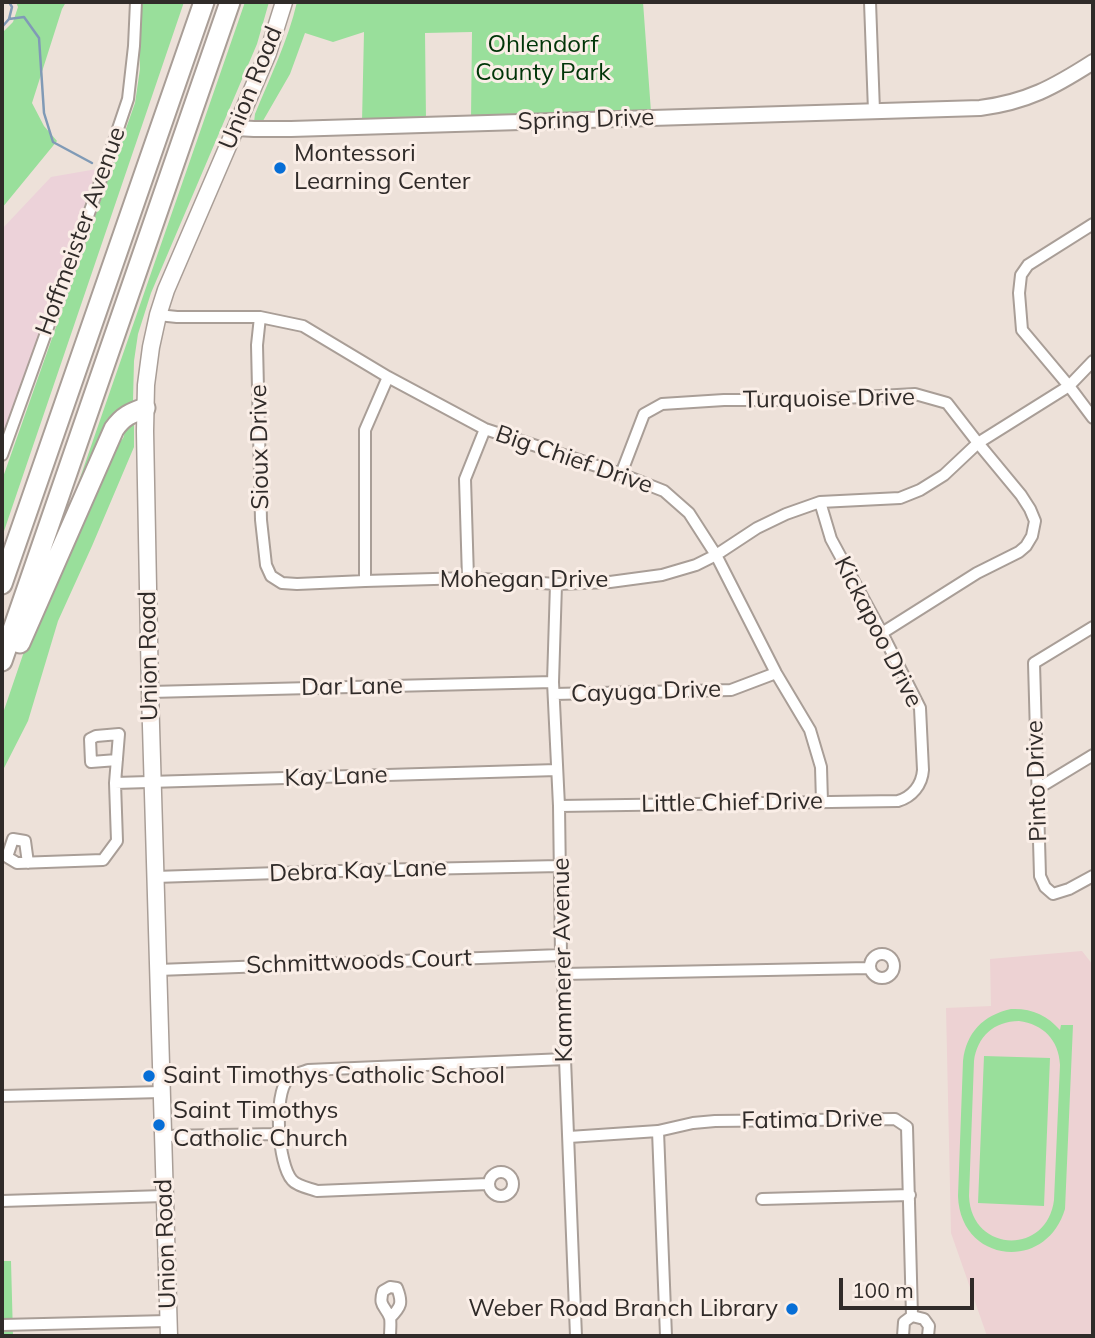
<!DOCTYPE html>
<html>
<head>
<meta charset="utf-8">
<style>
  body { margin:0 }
  #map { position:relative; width:1095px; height:1338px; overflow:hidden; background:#ede1d9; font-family:Mulish,sans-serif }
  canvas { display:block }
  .frame { position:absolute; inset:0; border:4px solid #302b29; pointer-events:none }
  .scale { position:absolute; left:839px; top:1278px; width:135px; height:32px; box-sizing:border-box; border:4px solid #302b29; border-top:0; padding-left:9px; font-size:21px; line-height:24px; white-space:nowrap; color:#302b29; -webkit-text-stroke:5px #faeee7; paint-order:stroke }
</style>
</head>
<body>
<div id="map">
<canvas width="1095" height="1338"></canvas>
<div class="frame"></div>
<div class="scale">100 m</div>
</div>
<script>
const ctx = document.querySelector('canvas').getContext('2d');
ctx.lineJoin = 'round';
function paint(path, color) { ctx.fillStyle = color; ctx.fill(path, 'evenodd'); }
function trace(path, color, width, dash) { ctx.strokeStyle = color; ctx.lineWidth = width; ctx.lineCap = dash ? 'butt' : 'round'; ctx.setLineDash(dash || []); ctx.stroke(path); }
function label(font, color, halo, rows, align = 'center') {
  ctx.font = font + ' Mulish,sans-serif'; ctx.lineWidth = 6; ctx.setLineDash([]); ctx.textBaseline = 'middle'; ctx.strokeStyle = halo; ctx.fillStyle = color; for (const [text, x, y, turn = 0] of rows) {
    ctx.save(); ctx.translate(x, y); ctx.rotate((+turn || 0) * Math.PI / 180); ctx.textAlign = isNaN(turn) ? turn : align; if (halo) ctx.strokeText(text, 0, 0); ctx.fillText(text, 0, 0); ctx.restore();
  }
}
paint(new Path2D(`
  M97 169 28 367 2 442V229L51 177Z`), '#ecd2d9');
paint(new Path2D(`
  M1082 951 1093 965V1332L1085 1336H987L951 1233 946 1008 991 1006 990 959Z`), '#edd2d3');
paint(new Path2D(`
  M16 2H66L62 9 32 103 44 126 57 141 2 208V33L13 22 18 7Z
  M138 2H184L2 537V480L135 103 140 69Z
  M245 2H269L257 44 151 293 138 334 134 361 133 401 121 410 63 527Z
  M297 2H643L651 112 471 118 472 32 425 33 426 120 362 122 364 32 333 42 305 33 290 74 260 126 254 122 255 114C270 77 288 41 297 2Z
  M131 424 134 425V447L92 546 58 621 28 721 2 772V716L29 637 117 443C123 440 125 437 124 430Z
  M1011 1009C1031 1008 1047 1015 1060 1030L1061 1025H1073L1065 1209C1046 1273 960 1263 958 1196L963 1061C966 1033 983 1015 1011 1009ZM1019 1021C1043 1024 1059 1040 1060 1065L1054 1200C1047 1256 971 1253 969 1196L974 1061C977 1037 994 1021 1019 1021Z
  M984 1056 1050 1058 1044 1206 978 1203Z
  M2 1261H11L13 1336H2Z`), '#99df9b');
trace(new Path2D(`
  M9 19 24 17 39 38 44 113 53 142 92 163
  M2 27 9 19 12 7 9 2`), '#809ab6', 2.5);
const minor = new Path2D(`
  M870 2 874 111
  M1093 224 1028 265 1021 275 1019 293 1022 330 1069 386 1093 418
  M158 315 177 317H260L303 326 388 377 485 429 621 474 664 491 689 513 716 555 776 673 810 730 821 767 822 802
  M260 317 257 345 261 520 266 565 271 576 282 583 297 584 365 581 468 578 556 584 610 582 662 575 696 565 716 555 757 528 786 514 820 502 900 498 920 490 944 475 978 443 1069 386 1093 361
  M2 455 97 191 128 99 134 46 136 2
  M621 474 644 414 662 404 724 400H809L915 394 947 403 978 443 1021 495 1030 509 1035 521 1032 536 1026 546 1019 552 977 573 882 633
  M468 578 465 479 485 429
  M365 581V430L388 377
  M556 584 553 682 559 806 561 955 563 974 565 1059 576 1336
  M1093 627 1034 663 1040 876 1045 887 1053 894 1069 889 1093 876
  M150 692 553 682
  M554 694 731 690 776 673
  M115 783 557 770
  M1037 789 1093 755
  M559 806 898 801C912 797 922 785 923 770L920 708 882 633 831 539 820 502
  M28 863 25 841 13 839 7 857 17 863 103 860 117 841 115 783 119 734 96 736 90 739 91 762 117 760
  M155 877 371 870 560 866
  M870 966a12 12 0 1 1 24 0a12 12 0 1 1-24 0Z
  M158 970 561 955
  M563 974 869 968
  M2 1096 162 1092
  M658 1131 666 1336
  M163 1136 278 1134
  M569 1137 658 1131 693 1123 715 1121 895 1119 907 1127 912 1316
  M489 1184a12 12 0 1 1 24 0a12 12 0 1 1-24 0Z
  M488 1184 317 1191C309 1188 297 1186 292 1180 278 1164 273 1095 288 1079 292 1074 301 1073 308 1070L565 1059
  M762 1199 910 1195
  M2 1201 164 1196
  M390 1318C401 1307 403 1303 397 1288L390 1287 383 1291C378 1307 386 1306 390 1318 391 1323 390 1331 390 1336
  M2 1325 168 1321
  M903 1336 904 1322 912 1316 924 1319 929 1326 928 1336`);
const tertiary = new Path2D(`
  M236 128 254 129H291L980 108C1027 102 1054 87 1093 62`);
const secondary = new Path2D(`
  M169 1336 150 692 145 431 146 385 151 347 158 315 166 290 268 53 284 2`);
const motorway = new Path2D(`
  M2 584 204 2
  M20 643 114 429C123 416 131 413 145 408
  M2 661 230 2`);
trace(minor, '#a99e97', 14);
trace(tertiary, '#a99e97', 18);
trace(secondary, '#a99e97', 19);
trace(motorway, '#a99e97', 23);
trace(minor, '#fff', 10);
trace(tertiary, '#fff', 14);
trace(secondary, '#fff', 16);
trace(motorway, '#fff', 19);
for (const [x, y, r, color] of [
  [280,168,7,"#076ed6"],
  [149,1076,7,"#076ed6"],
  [159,1125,7,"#076ed6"],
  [792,1309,7,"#076ed6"]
]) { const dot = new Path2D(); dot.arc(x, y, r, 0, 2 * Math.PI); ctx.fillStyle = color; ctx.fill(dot); trace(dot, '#faeee7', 2.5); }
label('24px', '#003508', '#faeee7', [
  ["Ohlendorf",543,45],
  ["County Park",543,73]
]);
label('24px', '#302b29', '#faeee7', [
  ["Union Road",251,88,-68],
  ["Spring Drive",586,120,-2],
  ["Hoffmeister Avenue",81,231,-70],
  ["Turquoise Drive",829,399,-1],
  ["Sioux Drive",260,447,-91],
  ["Big Chief Drive",574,460,19],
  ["Mohegan Drive",524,580],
  ["Kickapoo Drive",878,632,63],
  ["Union Road",149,656,-91],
  ["Dar Lane",352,687,-1],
  ["Cayuga Drive",646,692,-2],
  ["Kay Lane",336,777,-2],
  ["Pinto Drive",1037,781,-92],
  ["Little Chief Drive",732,803,-1],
  ["Debra Kay Lane",358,871,-2],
  ["Kammerer Avenue",563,960,-91],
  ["Schmittwoods Court",359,962,-2],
  ["Fatima Drive",812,1120,-1],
  ["Union Road",166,1244,-92]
]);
label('24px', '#302b29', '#faeee7', [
  ["Montessori",294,154],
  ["Learning Center",294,182],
  ["Saint Timothys Catholic School",163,1076],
  ["Saint Timothys",173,1111],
  ["Catholic Church",173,1139],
  ["Weber Road Branch Library",778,1309,"right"]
], 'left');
</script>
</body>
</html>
